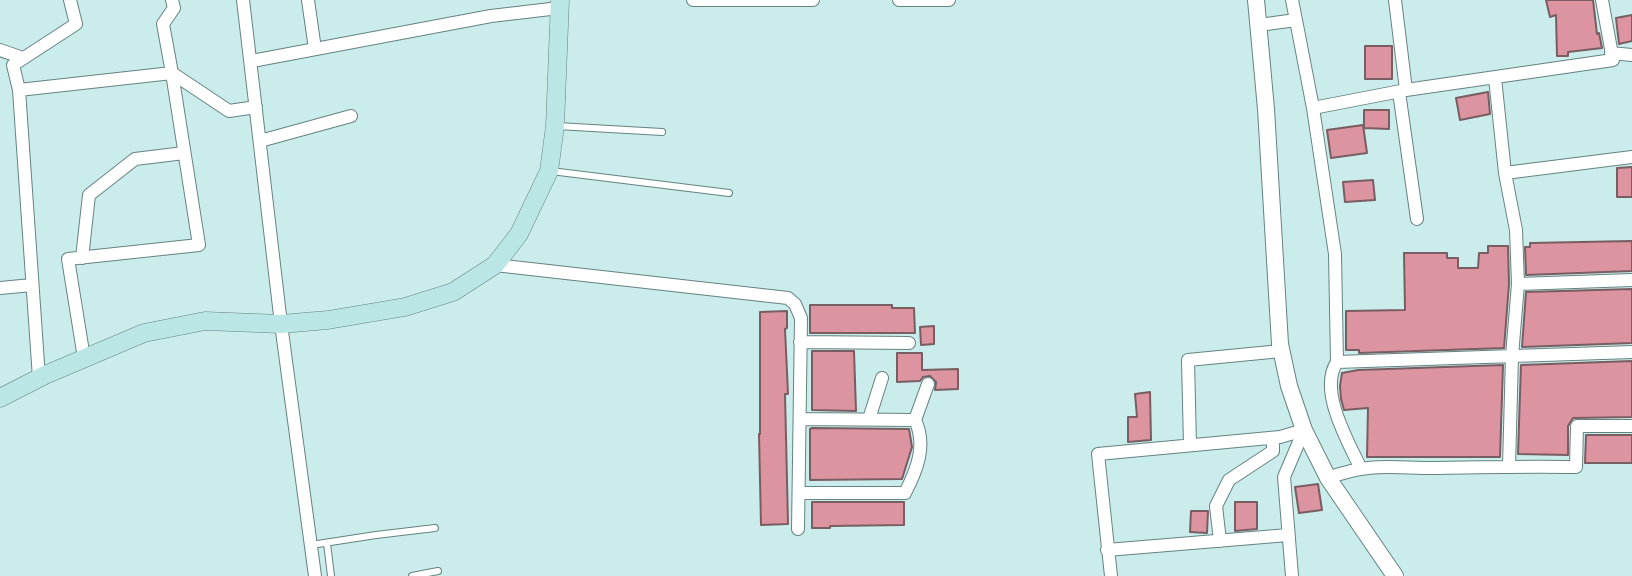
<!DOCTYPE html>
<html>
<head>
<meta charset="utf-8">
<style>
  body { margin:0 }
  canvas { display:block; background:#caecea }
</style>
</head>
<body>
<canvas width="1632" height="576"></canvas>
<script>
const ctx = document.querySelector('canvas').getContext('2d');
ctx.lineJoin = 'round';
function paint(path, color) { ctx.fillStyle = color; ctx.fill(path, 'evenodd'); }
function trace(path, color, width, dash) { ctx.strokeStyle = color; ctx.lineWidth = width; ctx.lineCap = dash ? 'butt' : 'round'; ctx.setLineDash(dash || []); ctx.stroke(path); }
const building = new Path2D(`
  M1546 0H1593L1597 34 1599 33 1602 48 1568 52V56H1557L1556 15 1550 17Z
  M1632 15V41L1619 44 1616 18Z
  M1365 46H1392V79H1365Z
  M1488 92 1490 114 1460 120 1456 98Z
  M1364 110H1389V129L1364 128Z
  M1363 125 1367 153 1331 158 1327 130Z
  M1632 167V197H1617V168Z
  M1373 180 1375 200 1345 202 1343 182Z
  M1632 241V271L1526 275 1525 247H1530V243Z
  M1488 246H1508L1509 284 1504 348 1359 353V350H1346V311L1405 310 1404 253H1447V258H1458V268H1478L1479 253H1488Z
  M1632 289V343L1522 347 1526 292Z
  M810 305H892V308H914L915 333H810Z
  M787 311V328L785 329 788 394H785L788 524 761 525 759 434H760V312Z
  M934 326V344L921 345 920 327Z
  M812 351H854L856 411 812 410Z
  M897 353H922V370L958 369V389L935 390 936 382 930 376 923 377 920 381 897 382Z
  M1632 361V417L1573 418 1568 426V455L1518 454 1521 365Z
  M1503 365 1500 457H1367L1368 408 1344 410 1341 399 1340 386 1342 373 1358 370Z
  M1150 392 1151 440 1128 442V417H1137L1135 394Z
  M812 428 909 429 912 447 902 479 810 480V429Z
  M1586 435H1632V463H1585Z
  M1318 484 1322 510 1299 513 1295 487Z
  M812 502H904V525L830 526V528H812Z
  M1235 502H1257V529L1235 531Z
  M1191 511H1208L1207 533 1190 532Z`);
paint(building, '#dd94a1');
trace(building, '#785d62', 2);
const service = new Path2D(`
  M557 126 662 132
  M551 171 729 193
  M327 543 331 576
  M311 545 376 535 435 528
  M412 576 438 571`);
const minor = new Path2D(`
  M70 0 76 24 13 65 19 90 172 73 199 245 68 259 84 358
  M172 0 174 8 163 24 172 73 229 111 256 107
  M243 0 281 324 315 576
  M308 0 315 49
  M693 0H813
  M899 0H949
  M1292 0 1296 20
  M1395 0 1406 90
  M1259 25 1296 20 1313 108 1406 90 1613 60 1602 0
  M0 50 23 58
  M1611 53 1632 55
  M252 61 491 16 559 8
  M1495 78 1505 173 1516 230 1518 284 1512 356 1509 466
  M19 90 39 378
  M1399 92 1417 219
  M1313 108 1335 254 1337 362C1318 390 1348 441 1360 467
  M260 141 351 116
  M1505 173 1632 157
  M82 258 89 195 135 159 184 153
  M495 265 788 298 795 304 801 318 798 529
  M1518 284 1632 280
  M0 288 32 285
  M800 342 909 343
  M1337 362 1632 352
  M800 419 915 420
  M869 419 882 378
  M1190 445 1188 360 1281 351
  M1328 478C1370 462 1393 468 1435 468 1482 467 1529 466 1576 467L1577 426H1632
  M799 493H905C917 470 927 445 915 420L928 384
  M1220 541 1216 506 1229 480 1273 451V438
  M1107 550 1288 535
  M1111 576 1098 454 1280 437 1304 430
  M1292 576 1284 477 1304 430`);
const tertiary = new Path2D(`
  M1256 0 1266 109 1280 344 1289 386 1304 430 1328 478 1395 576`);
const secondary = new Path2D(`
  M0 398 45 375 144 333 205 321 281 324 328 320 405 307 453 292 495 265 519 234 549 171 555 126 560 0`);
trace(service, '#648381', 8);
trace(minor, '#648381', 14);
trace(tertiary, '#648381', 18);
trace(secondary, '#648381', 19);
trace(service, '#fff', 6);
trace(minor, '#fff', 12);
trace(tertiary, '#fff', 16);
trace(secondary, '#bae6e5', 18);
</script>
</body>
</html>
